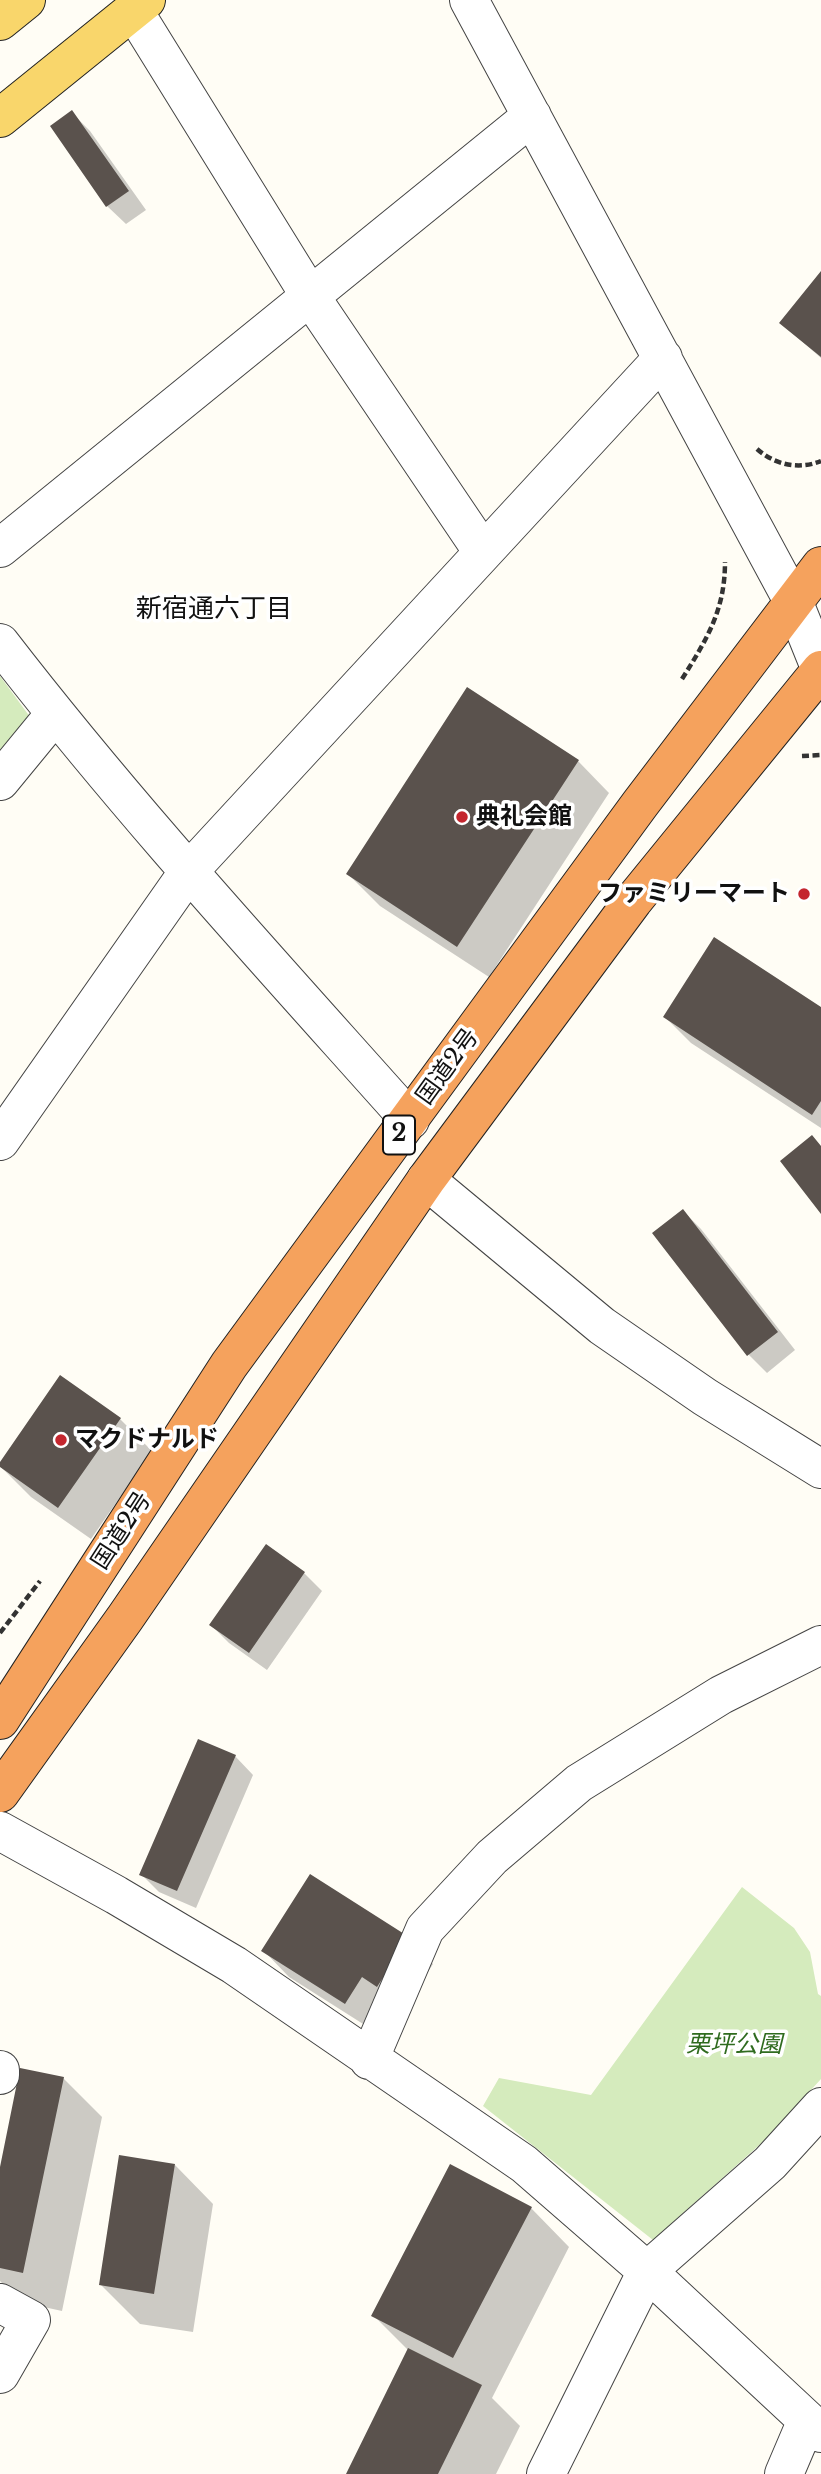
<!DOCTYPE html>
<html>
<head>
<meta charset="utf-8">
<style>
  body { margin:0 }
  canvas { display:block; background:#fffdf5 }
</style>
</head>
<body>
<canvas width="821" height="2474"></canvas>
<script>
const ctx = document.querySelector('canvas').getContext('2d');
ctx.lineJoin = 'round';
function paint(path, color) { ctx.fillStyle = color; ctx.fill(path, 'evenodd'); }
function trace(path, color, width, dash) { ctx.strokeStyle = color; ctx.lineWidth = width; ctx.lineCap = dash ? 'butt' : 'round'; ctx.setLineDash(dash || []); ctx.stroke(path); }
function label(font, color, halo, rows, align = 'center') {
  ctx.font = font + ' "Libre Baskerville","Noto Sans JP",serif'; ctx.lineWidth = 7; ctx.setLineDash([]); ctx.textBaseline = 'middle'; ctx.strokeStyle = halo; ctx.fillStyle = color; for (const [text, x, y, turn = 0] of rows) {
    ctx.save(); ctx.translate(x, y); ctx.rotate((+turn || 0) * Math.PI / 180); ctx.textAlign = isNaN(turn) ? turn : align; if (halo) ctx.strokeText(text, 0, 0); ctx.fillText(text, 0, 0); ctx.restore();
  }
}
paint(new Path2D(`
  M0 676 33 721 0 760Z
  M742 1887 794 1928 810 1952 818 1994 821 1996V2079L766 2139 653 2240 483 2106 499 2078 591 2095Z`), '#d5ebbd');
paint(new Path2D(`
  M72 113 90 131 146 210 126 224 107 206 52 127Z
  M821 274V358L781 323Z
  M578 761 609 793 489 977 380 906 348 874Z
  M821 1009V1128L691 1043 665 1017Z
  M683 1211 701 1229 795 1350 767 1373 749 1355Z
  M61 1377 120 1419 152 1451 91 1539 31 1497 0 1466Z
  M304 1573 322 1591 267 1670 229 1643 211 1625Z
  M235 1756 253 1775 196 1908 159 1892 141 1874Z
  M408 1938 433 1964 403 2011 371 2029 289 1977 264 1951Z
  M63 2078 102 2117 62 2311 21 2302 0 2281V2176Z
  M175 2165 213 2204 193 2332 140 2324 101 2285Z
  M531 2208 569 2247 492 2398 520 2426 496 2474H348L409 2351 373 2315Z`), '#0003');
paint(new Path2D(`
  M72 110 129 191 106 207 50 126Z
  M821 271V357L779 323Z
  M467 687 579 760 457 947 346 874Z
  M714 937 821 1007V1101L812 1115 663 1017Z
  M812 1135 821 1146V1214L780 1161Z
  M683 1209 778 1332 747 1356 652 1233Z
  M60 1375 121 1418 58 1508 0 1467V1462Z
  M266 1544 305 1572 249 1653 209 1625Z
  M198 1739 236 1755 177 1891 139 1875Z
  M310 1874 409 1937 377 1987 362 1977 345 2004 261 1951Z
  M20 2068 64 2077 23 2273 0 2268V2167Z
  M119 2155 175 2164 154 2294 99 2285Z
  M450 2164 532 2207 453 2358 371 2316Z
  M408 2348 482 2385 438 2474H346Z`), '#5a524d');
const minor = new Path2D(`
  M469 0 794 603 821 670
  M133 10 310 296 483 552
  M0 548 532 116
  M0 643C128 809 271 964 410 1120
  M0 781 55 714
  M0 1141 189 871 663 358
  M426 1180 602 1326 705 1397 821 1469
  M0 1831 116 1895 234 1965 524 2164 647 2271 821 2433
  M369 2060 425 1929 492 1857 579 1783 721 1695 821 1645
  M0 2070V2075
  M0 2303 31 2320 0 2374
  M546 2474 647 2271 770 2163 821 2107
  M784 2474 807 2420`);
const major = new Path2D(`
  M0 21 26 0
  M0 118 146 0`);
const highway = new Path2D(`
  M0 1720 229 1365 640 804 821 566
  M0 1793 125 1618 426 1180 633 901 821 670`);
trace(minor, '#444', 40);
trace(major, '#222', 40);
trace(highway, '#222', 40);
trace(new Path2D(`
  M757 449C775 465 799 470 821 461
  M682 679C707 639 725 610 725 562
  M802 756 821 755
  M0 1633 40 1581`), '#333', 4.5, [7, 3.5]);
trace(minor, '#fff', 38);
trace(major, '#f9d66b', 38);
trace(highway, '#f5a25d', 38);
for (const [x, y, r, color] of [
  [462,817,7,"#c4262e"],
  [804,894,7,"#c4262e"],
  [61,1440,7,"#c4262e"]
]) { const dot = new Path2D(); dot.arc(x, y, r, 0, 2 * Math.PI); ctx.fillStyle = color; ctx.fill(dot); trace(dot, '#fff', 2.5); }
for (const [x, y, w] of [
  [399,1135,32]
]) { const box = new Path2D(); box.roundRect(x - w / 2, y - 19.5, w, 39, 5); ctx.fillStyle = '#fff'; ctx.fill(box); trace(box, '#111', 2); }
label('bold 23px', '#111', null, [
  ["2",399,1135]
]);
label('bold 24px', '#111', '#fff', [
  ["典礼会館",476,817],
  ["ファミリーマート",790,894,"right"],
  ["マクドナルド",75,1440]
], 'left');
label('24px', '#111', '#fff', [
  ["国道2号",448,1067,-54],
  ["国道2号",122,1531,-57]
]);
label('italic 24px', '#2f6b1f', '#fff', [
  ["栗坪公園",734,2045]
]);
label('26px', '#111', '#fff', [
  ["新宿通六丁目",214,610]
]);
</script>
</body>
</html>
